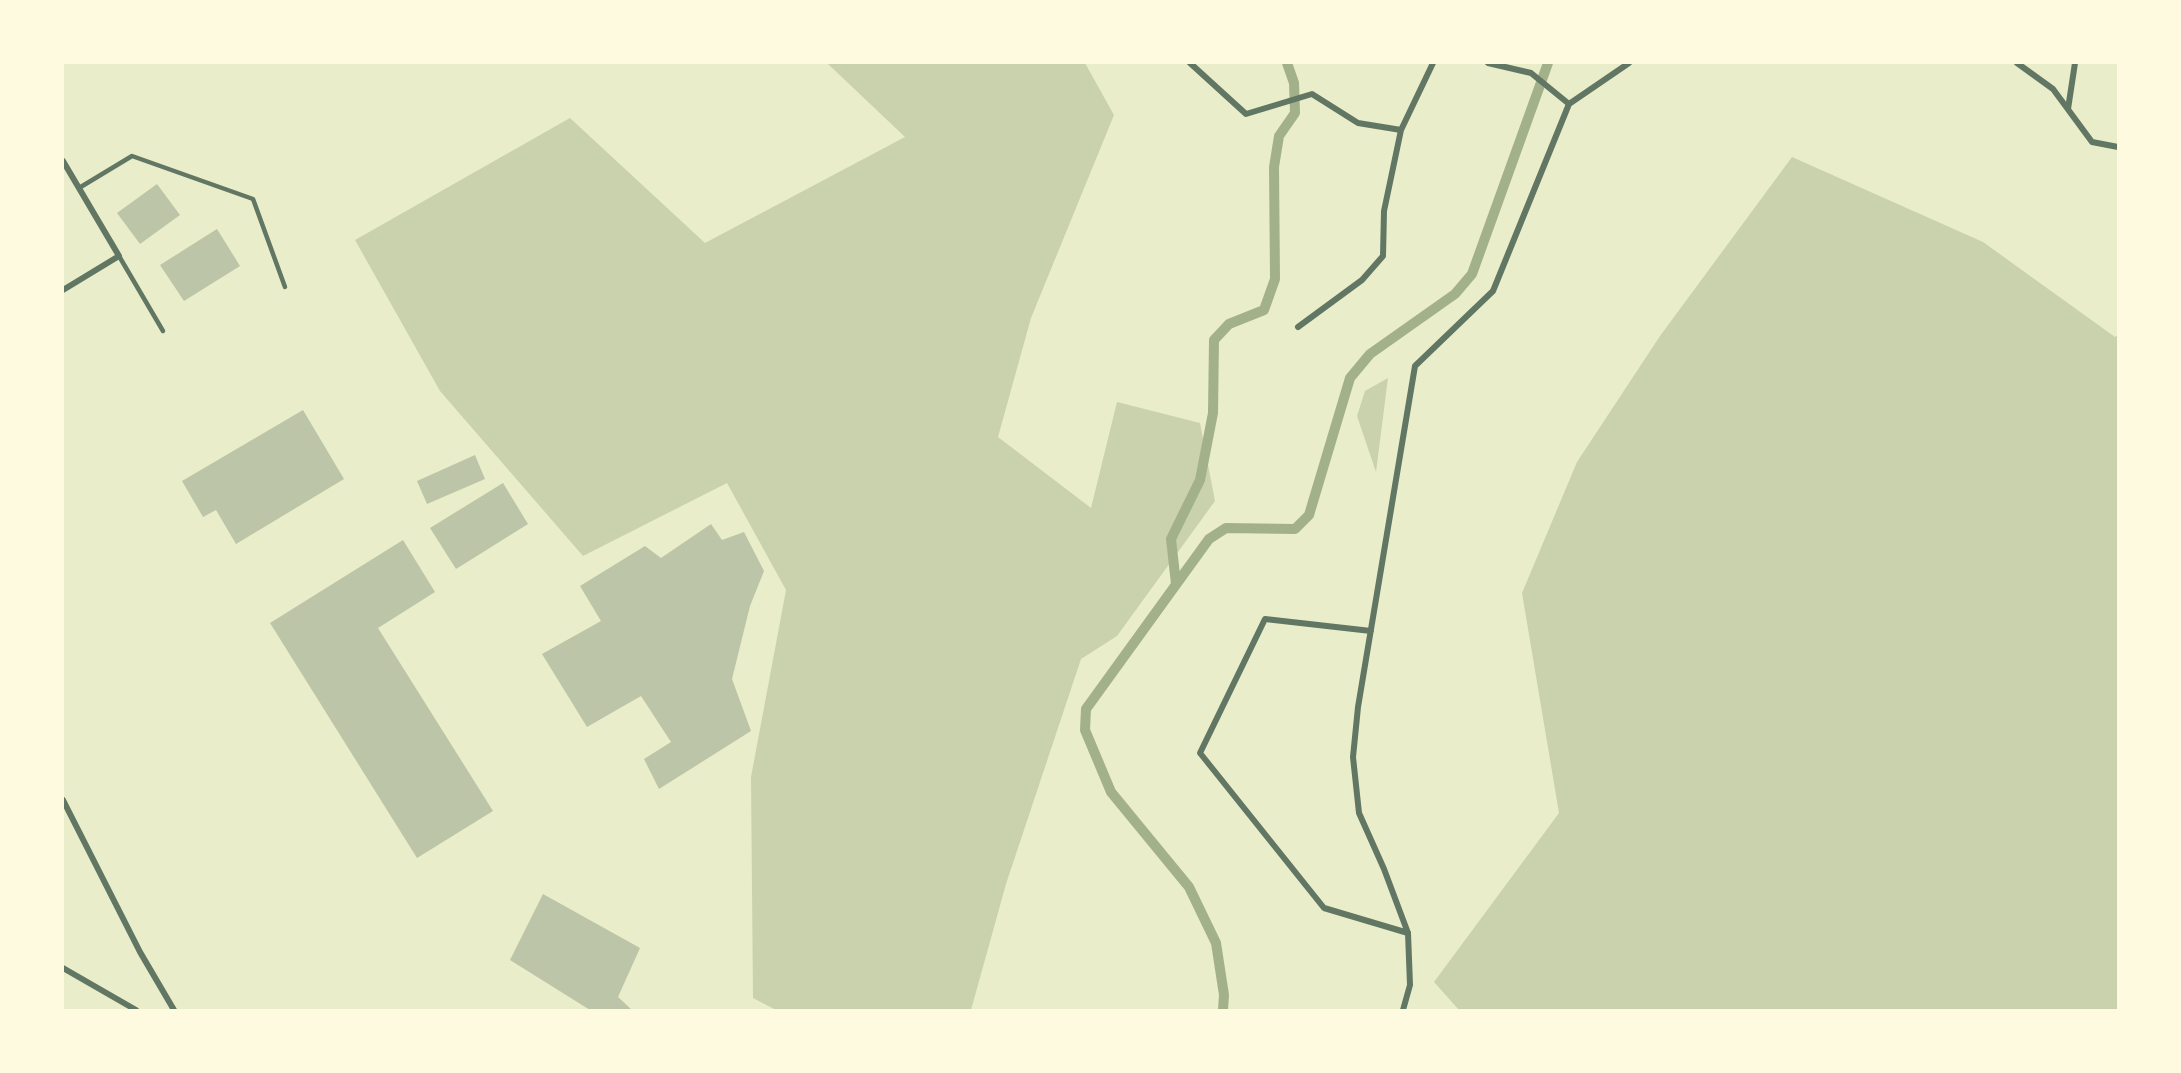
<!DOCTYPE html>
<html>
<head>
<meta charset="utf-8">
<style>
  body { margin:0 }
  #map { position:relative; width:2181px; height:1073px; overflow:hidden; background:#e9edc9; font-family:Helvetica,sans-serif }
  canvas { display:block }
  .frame { position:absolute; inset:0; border:64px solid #fefae0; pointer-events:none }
</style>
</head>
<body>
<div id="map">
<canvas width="2181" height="1073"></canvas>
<div class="frame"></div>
</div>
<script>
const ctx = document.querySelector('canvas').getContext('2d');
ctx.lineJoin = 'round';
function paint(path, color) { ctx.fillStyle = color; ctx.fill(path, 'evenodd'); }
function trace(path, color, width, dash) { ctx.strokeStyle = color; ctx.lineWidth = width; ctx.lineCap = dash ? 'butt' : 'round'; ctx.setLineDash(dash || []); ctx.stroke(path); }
paint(new Path2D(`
  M827 63H1085L1114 115 1031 318 998 437 1091 508 1117 402 1200 423 1215 501 1117 636 1081 659 1006 884 971 1010H776L753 998 751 777 786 590 727 483 583 556 440 391 355 240 570 118 705 243 905 137Z
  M1792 157 1983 242 2115 337 2118 335V1010H1459L1434 982 1559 813 1522 593 1577 462 1660 336Z
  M1388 378 1376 472 1357 416 1365 391Z`), '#cad2ad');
trace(new Path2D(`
  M1176 584 1171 539 1200 480 1213 413 1214 340 1229 324 1264 310 1275 279 1274 167 1279 136 1295 113 1294 83 1287 63
  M1223 1010 1224 995 1216 943 1189 887 1111 792 1085 730 1086 709 1209 539 1226 528 1295 529 1309 515 1350 378 1370 354 1455 294 1472 274 1548 63`), '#a3b18a', 10);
paint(new Path2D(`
  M157 184 180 215 140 244 117 213Z
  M217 229 240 266 184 301 160 265Z
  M303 410 344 479 236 544 216 510 203 517 182 481Z
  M475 455 485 479 427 504 417 481Z
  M503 483 528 524 456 569 430 528Z
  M711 524 722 540 744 532 764 571 750 606 732 679 751 731 659 789 644 759 671 742 641 696 587 727 542 654 601 621 580 586 645 546 661 558Z
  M403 540 435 592 378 628 493 811 417 858 270 623Z
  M543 894 640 948 618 997 632 1010H590L510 960Z`), '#bcc5a7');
trace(new Path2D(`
  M79 188 132 156 253 199 285 287
  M119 256 163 331`), '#617663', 4.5);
trace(new Path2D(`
  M1190 63 1246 114 1312 94 1358 123 1401 130 1433 63
  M1488 63 1531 73 1569 104
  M2017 63 2053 89 2092 142 2118 147
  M2068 109 2075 63
  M63 161 119 256 63 290
  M1298 327 1362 280 1383 256 1384 211 1401 130
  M1371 631 1265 619 1200 753 1324 908 1408 933
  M63 800 140 952 174 1010
  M63 968 136 1010
  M1403 1010 1410 985 1408 933 1384 869 1359 813 1353 757 1358 707 1415 366 1493 291 1569 104 1629 63`), '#617663', 6);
</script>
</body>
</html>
